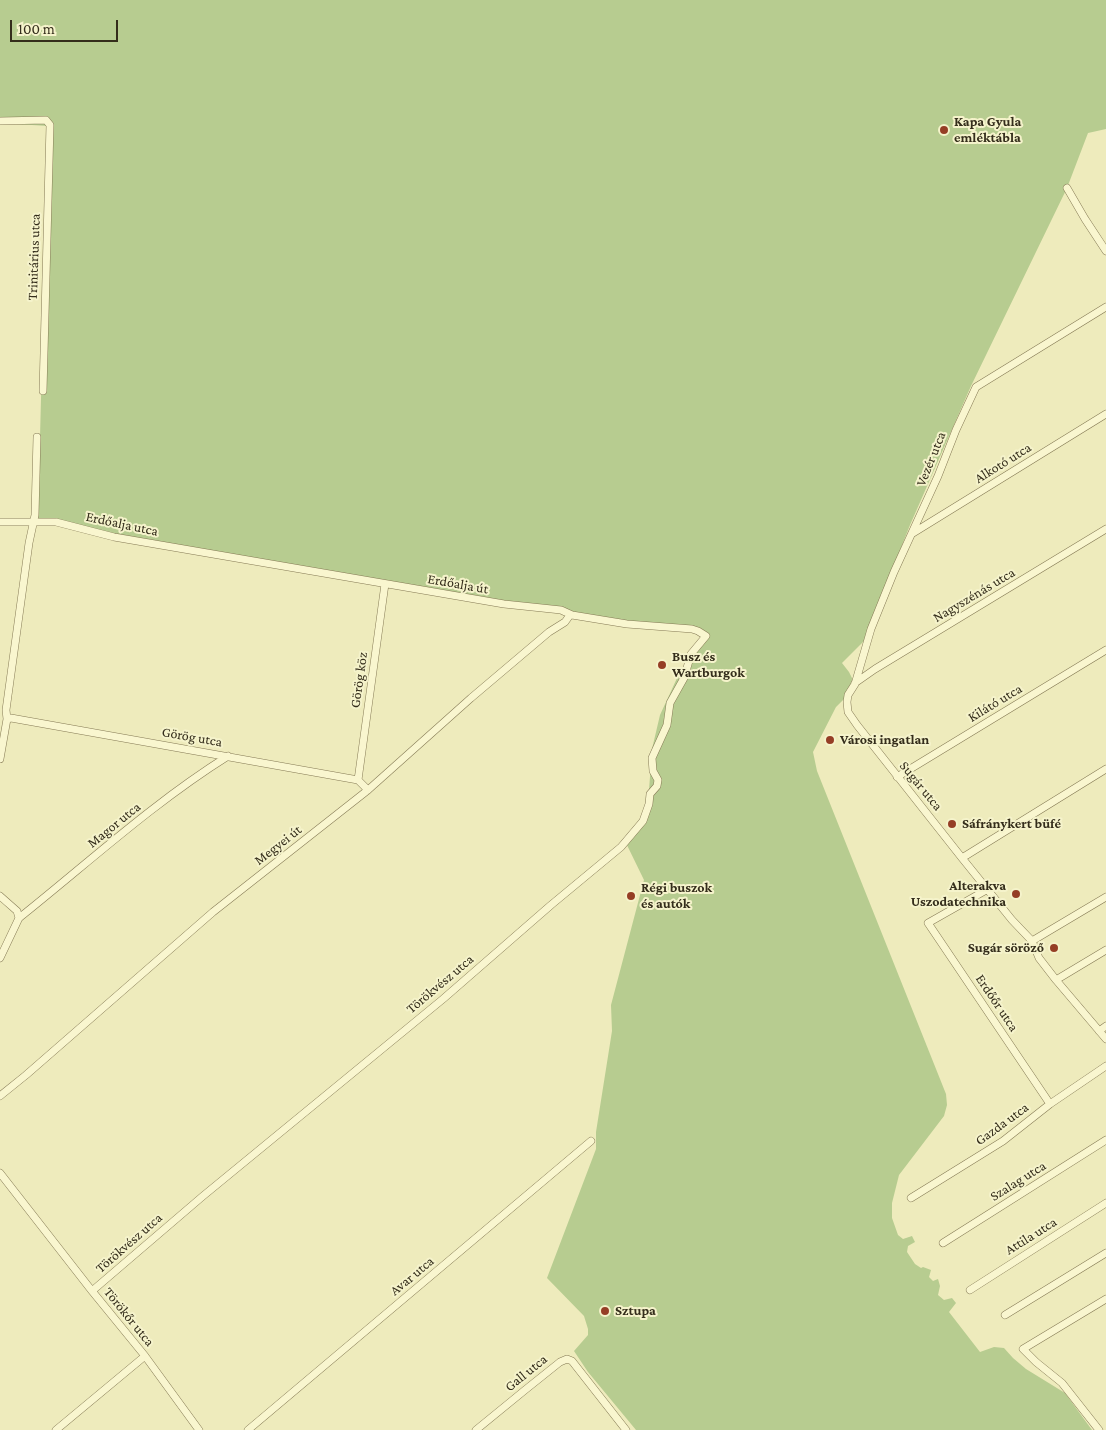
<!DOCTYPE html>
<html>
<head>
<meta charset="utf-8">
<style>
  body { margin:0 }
  #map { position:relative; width:1106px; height:1430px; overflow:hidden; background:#eeebbc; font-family:"Crimson Pro",serif }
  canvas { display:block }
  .scale { position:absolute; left:10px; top:20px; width:108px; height:22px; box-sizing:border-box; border:2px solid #342d1b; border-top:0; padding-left:6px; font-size:15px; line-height:18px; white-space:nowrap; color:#342d1b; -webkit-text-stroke:4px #f5f3cb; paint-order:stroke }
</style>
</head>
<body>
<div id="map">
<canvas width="1106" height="1430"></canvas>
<div class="scale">100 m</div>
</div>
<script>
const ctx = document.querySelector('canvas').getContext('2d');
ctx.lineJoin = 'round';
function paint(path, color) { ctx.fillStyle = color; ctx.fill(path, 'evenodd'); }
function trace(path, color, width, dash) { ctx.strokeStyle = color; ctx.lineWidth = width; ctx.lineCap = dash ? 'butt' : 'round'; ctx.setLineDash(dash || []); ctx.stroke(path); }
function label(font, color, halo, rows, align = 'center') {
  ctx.font = font + ' "Crimson Pro",serif'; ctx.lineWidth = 4; ctx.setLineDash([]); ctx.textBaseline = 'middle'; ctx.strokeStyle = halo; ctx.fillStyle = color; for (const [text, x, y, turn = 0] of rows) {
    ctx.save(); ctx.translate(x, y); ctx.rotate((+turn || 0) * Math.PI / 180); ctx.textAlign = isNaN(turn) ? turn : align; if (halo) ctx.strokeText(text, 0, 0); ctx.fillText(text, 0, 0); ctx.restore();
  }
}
paint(new Path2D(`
  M0 0H1106V129L1088 133 1067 188 971 386 910 525 864 641 842 663 849 672 855 684 848 695 836 707 813 752 817 771 946 1094 947 1105 944 1116 899 1175 892 1203V1218L898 1235 903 1239 912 1236 915 1242 908 1246 907 1252 915 1264 921 1268 923 1267 931 1270 929 1277 933 1281 938 1279 940 1286 938 1295 944 1300 952 1298 956 1303 949 1312 980 1352 994 1347 1004 1348 1013 1358 1026 1369 1065 1393 1092 1430H636L588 1372 574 1351 588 1335V1329L584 1316 547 1278 596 1149V1132L612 1031 611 1005 644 880 625 841 634 831 648 804 652 749 660 715 678 676 706 636 702 633 114 537 64 524 33 523 40 437 48 126 0 123Z`), '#b7cc90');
const street = new Path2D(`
  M0 121 46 120 50 125 43 391
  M1067 188 1085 219 1106 251
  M1106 307 976 387 956 430 938 476 894 572 871 629 855 684 848 695 847 702 848 712 857 725 962 858 1012 920 1032 941 1039 958 1056 980 1106 1039
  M0 522H56L114 537 504 604 561 610 572 615 627 624 692 629 698 631 706 636 691 654 684 678 670 703 667 725 652 758 653 771 658 780 657 786 650 794 649 804 643 821 621 847 551 905 443 999 203 1196 92 1291
  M913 533 1106 414
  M855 683 875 669 1106 529
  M7 719 11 718 358 780 368 790
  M0 759 7 719 6 710 29 543 35 515 37 437
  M897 777 1106 650
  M358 780 385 584
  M962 858 1106 769
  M988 889 928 923 1050 1104
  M0 896 17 911 19 918 0 958
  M19 918C88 863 153 803 228 756
  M1032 941 1106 897
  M1056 980 1106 950
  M1099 1031 1106 1026
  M0 1096 26 1075 213 912 368 790 471 698 549 632 565 622 570 615
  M0 1173 92 1291 145 1356 199 1430
  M911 1198 1003 1141 1050 1104 1106 1066
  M943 1243 1106 1140
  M970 1290 1106 1203
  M1005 1315 1106 1253
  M56 1430 145 1356
  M248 1430 591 1141
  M476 1430 525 1390 560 1362 567 1359 572 1361 626 1430
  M1099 1430 1062 1383 1036 1362 1023 1349 1106 1299`);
trace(street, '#857a55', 8);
trace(street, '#f9f6cf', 7);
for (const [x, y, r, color] of [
  [944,130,5,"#953e25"],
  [662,665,5,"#953e25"],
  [830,740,5,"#953e25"],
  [952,824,5,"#953e25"],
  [1016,894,5,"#953e25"],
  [631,896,5,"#953e25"],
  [1054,948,5,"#953e25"],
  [605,1311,5,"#953e25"]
]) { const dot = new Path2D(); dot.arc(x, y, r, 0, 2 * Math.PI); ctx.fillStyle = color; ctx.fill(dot); trace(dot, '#f5f3cb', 2); }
label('bold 14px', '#342d1b', '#f5f3cb', [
  ["Kapa Gyula",954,122],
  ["emléktábla",954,138],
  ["Busz és",672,657],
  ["Wartburgok",672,673],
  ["Városi ingatlan",840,740],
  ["Sáfránykert büfé",962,824],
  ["Alterakva",1006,886,"right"],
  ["Uszodatechnika",1006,902,"right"],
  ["Régi buszok",641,888],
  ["és autók",641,904],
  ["Sugár söröző",1044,948,"right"],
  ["Sztupa",615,1311]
], 'left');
label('14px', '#342d1b', '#f5f3cb', [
  ["Trinitárius utca",34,257,-88],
  ["Vezér utca",931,459,-68],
  ["Alkotó utca",1003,463,-32],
  ["Erdőalja utca",122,524,12],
  ["Erdőalja út",458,584,10],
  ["Nagyszénás utca",974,595,-31],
  ["Görög köz",359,680,-82],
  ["Kilátó utca",995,703,-31],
  ["Görög utca",192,737,10],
  ["Sugár utca",921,786,51],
  ["Magor utca",114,825,-39],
  ["Megyei út",278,845,-38],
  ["Törökvész utca",440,984,-40],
  ["Erdőőr utca",997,1003,56],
  ["Gazda utca",1002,1124,-36],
  ["Szalag utca",1018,1181,-32],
  ["Attila utca",1031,1236,-32],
  ["Törökvész utca",129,1243,-41],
  ["Avar utca",412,1276,-40],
  ["Törökőr utca",129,1317,51],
  ["Gall utca",526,1373,-39]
]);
</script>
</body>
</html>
